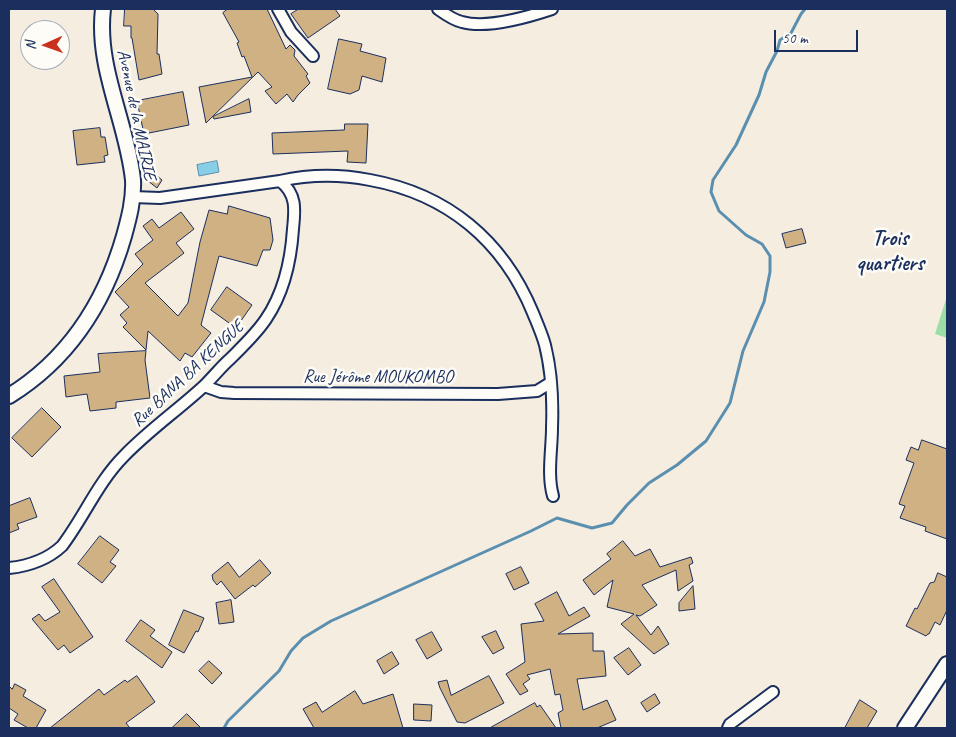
<!DOCTYPE html>
<html>
<head>
<meta charset="utf-8">
<style>
  body { margin:0 }
  #map { position:relative; width:956px; height:737px; overflow:hidden; background:#f4ede0; font-family:Caveat,sans-serif }
  canvas { display:block }
  .frame { position:absolute; inset:0; border:10px solid #1b2f5e; pointer-events:none }
  .north { position:absolute; left:20px; top:20px; width:50px; height:50px; box-sizing:border-box; background:#fdfcf7; border:1px solid #a3aaba; border-radius:50%; rotate:268deg; font-size:14px; font-weight:700; line-height:20px; text-align:center; color:#1b2f5e }
  .north::after { content:''; display:block; margin:auto; width:18px; height:22px; background:#c8321e; clip-path:polygon(50% 0,100% 100%,50% 72%,0 100%) }
  .scale { position:absolute; left:774px; top:30px; width:84px; height:22px; box-sizing:border-box; border:2px solid #1b2f5e; border-top:0; padding-left:6px; font-size:15px; line-height:18px; white-space:nowrap; color:#1b2f5e; -webkit-text-stroke:4px #fdfcf7; paint-order:stroke }
</style>
</head>
<body>
<div id="map">
<canvas width="956" height="737"></canvas>
<div class="frame"></div>
<div class="north">N</div>
<div class="scale">50 m</div>
</div>
<script>
const ctx = document.querySelector('canvas').getContext('2d');
ctx.lineJoin = 'round';
function paint(path, color) { ctx.fillStyle = color; ctx.fill(path, 'evenodd'); }
function trace(path, color, width, dash) { ctx.strokeStyle = color; ctx.lineWidth = width; ctx.lineCap = dash ? 'butt' : 'round'; ctx.setLineDash(dash || []); ctx.stroke(path); }
function label(font, color, halo, rows, align = 'center') {
  ctx.font = font + ' Caveat,sans-serif'; ctx.lineWidth = 5; ctx.setLineDash([]); ctx.textBaseline = 'middle'; ctx.strokeStyle = halo; ctx.fillStyle = color; for (const [text, x, y, turn = 0] of rows) {
    ctx.save(); ctx.translate(x, y); ctx.rotate((+turn || 0) * Math.PI / 180); ctx.textAlign = isNaN(turn) ? turn : align; if (halo) ctx.strokeText(text, 0, 0); ctx.fillText(text, 0, 0); ctx.restore();
  }
}
paint(new Path2D(`
  M947 296V338L935 334Z`), '#9ddea7');
const water = new Path2D(`
  M217 161 219 172 199 176 197 165Z`);
paint(water, '#86cfe7');
trace(water, '#5b8fb0', 1);
trace(new Path2D(`
  M224 728 228 721 279 671 291 651 303 638 331 621 531 531 557 518 592 528 612 523 627 505 649 483 677 465 706 441 730 403 743 351 764 302 770 272V256L762 244 746 235 719 211 711 192 713 180 736 145 759 95 766 72 777 51 780 40 791 33 801 14 805 9`), '#5b8fb0', 3);
const building = new Path2D(`
  M125 9H153L158 14 157 54H159L162 74 139 80 132 38H131V26H124Z
  M228 9H267L286 49 290 45 295 50 294 56 308 74 306 76 310 83 298 95 293 102 287 94 276 104 265 91 272 87 258 72 206 123 199 87 252 77 244 56 242 57 237 43 239 42 223 13Z
  M299 9H335L340 16 308 38 291 14Z
  M339 39 362 44 360 51 386 58 382 82 362 76 359 90 350 94 328 89Z
  M183 92 189 125 144 134 137 101Z
  M249 99 251 112 214 119 213 117Z
  M345 124H368L366 163 347 162 348 151 273 154 272 133 344 130Z
  M100 128 101 137H105L108 155 104 156 105 162 77 165 73 131Z
  M150 170 162 180 157 188 143 177Z
  M229 206 270 218 273 240 270 250H263L257 266 219 256 201 325 211 333 192 357 185 353 180 361 148 331 146 350 123 327 127 323 120 315 129 307 115 292 143 264 135 254 153 240 143 226 152 219 159 228 181 212 194 229 176 243 184 253 145 283 178 316 188 303 200 242 209 210 227 214Z
  M802 229 806 243 786 248 782 234Z
  M227 287 252 305 236 328 211 310Z
  M146 351 145 360 150 398 116 402V408L90 411 87 394 66 397 64 376 100 372 98 354Z
  M42 408 61 427 32 457 12 438Z
  M922 440 947 449V539L925 531 926 527 900 518 905 506 899 504 914 463 906 460 911 447 918 450Z
  M30 498 37 517 17 524 19 529 9 533V504L10 505Z
  M100 536 119 550 110 562 116 566 102 583 78 564Z
  M623 541 635 556 650 549 660 567 691 557 693 563 689 565 693 581 678 591 676 570 642 585 657 605 640 616 636 615 651 635 658 626 669 644 654 654 621 624 634 614 607 607 613 580 594 595 583 580 611 559 607 554Z
  M260 560 271 573 255 587 253 585 235 599 221 581 217 585 213 580 212 575 228 562 239 577Z
  M521 567 529 583 514 590 506 574Z
  M938 573 947 577V610L940 625 935 622 929 634H928L926 636 906 626 915 608 917 609 930 583 934 582Z
  M54 579 93 637 70 653 64 645 58 650 32 619 39 614 45 621 60 612 42 587Z
  M693 586 695 609 679 611V603Z
  M557 592 569 616 584 607 590 616 558 634 593 633V651H604L606 676 577 679 583 710 607 700 616 720 597 728H561L558 713 563 710 560 694 555 695 550 669 527 675 530 679 523 684 528 691 520 695 506 674 525 662 521 624 544 621 535 604Z
  M231 600 234 622 219 624 216 603Z
  M184 610 204 618 198 632 196 631 184 653 169 645Z
  M141 620 155 630 150 636 172 652 162 668 126 641Z
  M496 631 504 648 493 654 482 637Z
  M432 632 442 650 427 659 416 640Z
  M629 648 641 665 628 675 614 658Z
  M392 652 399 664 384 674 377 661Z
  M209 661 222 673 212 684 199 671Z
  M137 676 155 702 126 723 130 728H50L99 689 104 695 125 680 127 682Z
  M489 676 504 703 465 723 457 722 440 688 438 682 447 680 451 695Z
  M15 684 26 690 23 696 46 710 36 728H28L14 720 18 714 9 708V686L12 689Z
  M355 691 363 704 393 694 403 728H314L303 709 316 702 322 712Z
  M655 694 660 703 647 712 641 703Z
  M860 700 877 711 867 728H845Z
  M535 703 537 707 540 705 556 728H490Z
  M414 704 432 705 431 721 414 720Z
  M187 714 201 728H172Z`);
paint(building, '#cfb183');
trace(building, '#1b2f5e', 1);
const minor = new Path2D(`
  M278 9 291 32 313 56
  M438 9C445 14 453 20 462 22 487 29 528 17 552 9
  M280 181C311 174 339 174 370 180 447 194 503 240 533 313 537 323 542 334 545 345 551 369 553 402 552 428 552 449 547 475 553 496
  M204 386 221 392 234 393 498 394 537 391 550 383
  M9 568C28 566 47 560 62 546 84 517 98 482 124 456 149 430 178 410 204 386 213 377 221 367 230 359 243 346 256 334 266 319 283 294 291 260 293 229 295 210 297 194 280 181L160 198 133 197
  M728 728 730 724 773 692`);
const secondary = new Path2D(`
  M9 396C69 359 105 302 124 236 129 218 134 199 133 180 127 122 96 68 103 9
  M905 728 947 664`);
trace(minor, '#1b2f5e', 14);
trace(secondary, '#1b2f5e', 18);
trace(minor, '#fdfcf7', 10);
trace(secondary, '#fdfcf7', 14);
label('18px', '#1b2f5e', '#fdfcf7', [
  ["Avenue de la MAIRIE",136,115,78],
  ["Rue BANA BA KENGUE",188,374,-43],
  ["Rue Jérôme MOUKOMBO",378,377]
]);
label('bold 22px', '#1b2f5e', '#fdfcf7', [
  ["Trois",890,239],
  ["quartiers",890,264]
]);
</script>
</body>
</html>
